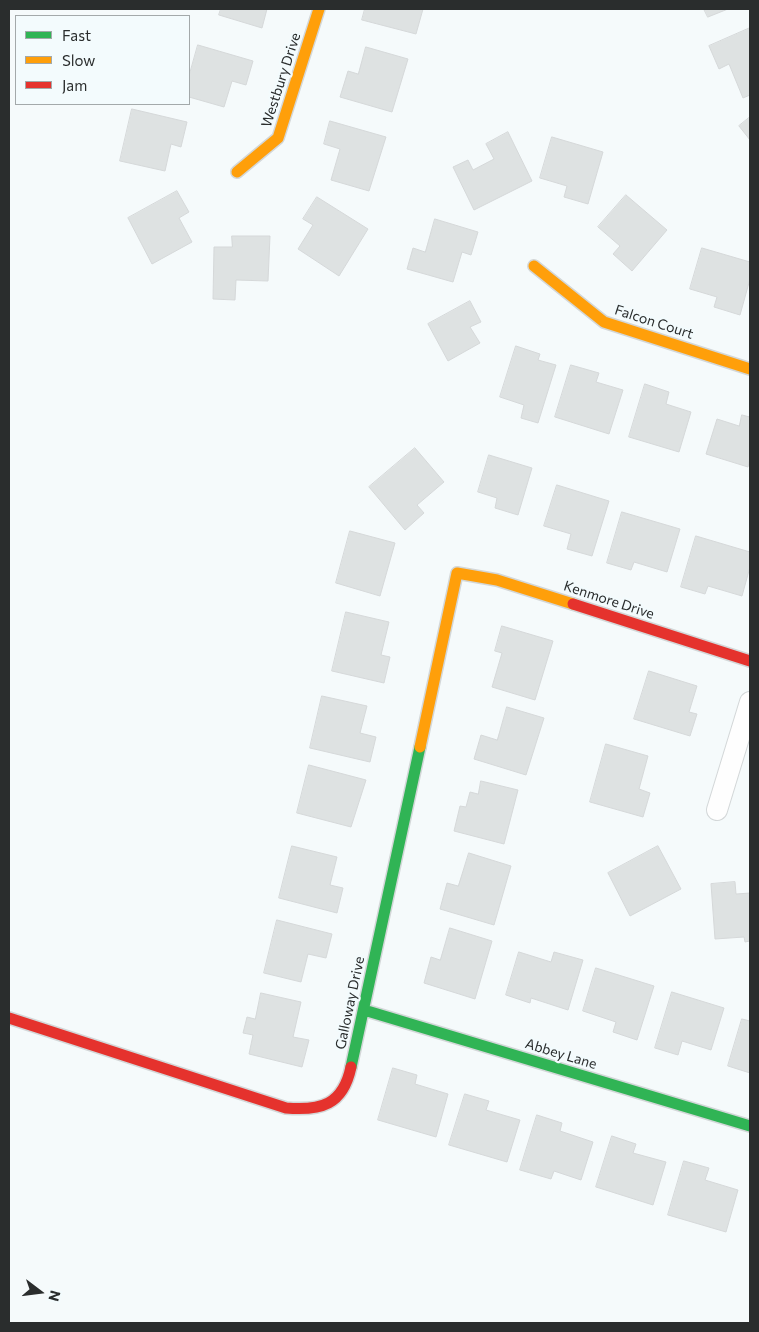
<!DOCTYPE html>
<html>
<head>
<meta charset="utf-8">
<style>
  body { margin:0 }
  #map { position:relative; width:759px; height:1332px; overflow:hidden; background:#f5fafb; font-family:Commissioner,sans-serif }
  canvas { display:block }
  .frame { position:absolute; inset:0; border:10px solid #2a2d2d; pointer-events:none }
  .legend { position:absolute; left:15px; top:15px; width:175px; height:90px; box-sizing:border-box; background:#f3fbfd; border:1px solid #a3a9aa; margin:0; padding:6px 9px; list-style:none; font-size:15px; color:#2a2d2d }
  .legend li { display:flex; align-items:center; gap:10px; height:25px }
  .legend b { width:25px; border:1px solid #a3a9aa }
  .north { position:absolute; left:15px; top:1267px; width:50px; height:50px; -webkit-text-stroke:4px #f3fbfd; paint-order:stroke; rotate:105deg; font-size:14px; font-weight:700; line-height:20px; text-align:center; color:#2a2d2d }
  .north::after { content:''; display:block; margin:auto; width:18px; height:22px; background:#2a2d2d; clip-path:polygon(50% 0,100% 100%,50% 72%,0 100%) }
</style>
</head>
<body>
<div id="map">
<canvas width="759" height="1332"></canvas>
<div class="frame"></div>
<ul class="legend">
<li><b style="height:6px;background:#30b455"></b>Fast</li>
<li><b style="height:6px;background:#ff9f0a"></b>Slow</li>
<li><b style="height:6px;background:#e5322d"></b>Jam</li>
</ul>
<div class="north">N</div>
</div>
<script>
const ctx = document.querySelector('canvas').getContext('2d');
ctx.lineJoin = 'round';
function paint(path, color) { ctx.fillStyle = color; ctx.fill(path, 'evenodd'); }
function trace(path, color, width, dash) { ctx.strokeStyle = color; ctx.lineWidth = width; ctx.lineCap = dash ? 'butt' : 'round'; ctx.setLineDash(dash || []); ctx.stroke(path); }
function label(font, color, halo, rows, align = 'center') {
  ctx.font = font + ' Commissioner,sans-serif'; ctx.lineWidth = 4.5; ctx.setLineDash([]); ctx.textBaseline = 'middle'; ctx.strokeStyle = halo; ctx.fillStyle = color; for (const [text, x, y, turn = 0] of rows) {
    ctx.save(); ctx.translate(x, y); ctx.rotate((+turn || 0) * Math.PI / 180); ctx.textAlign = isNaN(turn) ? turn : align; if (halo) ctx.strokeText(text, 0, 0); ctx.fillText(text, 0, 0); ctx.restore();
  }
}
const building = new Path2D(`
  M221 9H267L262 28 219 15Z
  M365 9H423L416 34 362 20Z
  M704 9H728L708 17Z
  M750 28V95L743 98 729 64 719 69 709 46Z
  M198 45 253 61 246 85 232 81 224 107 189 97V76Z
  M366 47 408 59 392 112 340 97 348 71 358 74Z
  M132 109 187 122 181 147 171 144 165 171 120 161Z
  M750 117V140L739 126Z
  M330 121 386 137 369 191 331 180 340 149 324 144Z
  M508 132 532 181 474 210 453 167 468 160 473 170 494 159 486 144Z
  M552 137 603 152 588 204 564 197 567 186 540 178Z
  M177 191 189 212 179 218 192 242 152 264 128 218Z
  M626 195 667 230 632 271 613 254 620 246 598 227Z
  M317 197 368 229 339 276 298 249 313 225 303 219Z
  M435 219 478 232 471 255 462 252 453 282 407 269 413 248 425 252Z
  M232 236H270L268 281 236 280 235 300 213 299 214 247H232Z
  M702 248 750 262V279L740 315 714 307 717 297 690 289Z
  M470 301 481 322 470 327 480 343 448 361 428 324Z
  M516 346 540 354 538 360 556 365 538 423 521 418 524 405 500 397Z
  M571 365 599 373 596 382 623 390 609 434 555 417Z
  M645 384 669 392 666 404 691 412 679 452 629 437Z
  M742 415 750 417V459L748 467 706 454 717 419 739 426Z
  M415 448 444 482 417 505 424 513 405 530 369 487Z
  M489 455 532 468 518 515 495 508 497 498 478 492Z
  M557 485 609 501 592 556 567 549 571 534 544 526Z
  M622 512 680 529 667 572 634 562 631 570 607 563Z
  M350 531 395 543 380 596 336 583Z
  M696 536 750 552V567L742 596 708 586 705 594 681 587Z
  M346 612 389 622 381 655 390 657 384 683 332 671Z
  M502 626 553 641 535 700 492 687 502 653 495 651Z
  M649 671 697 686 689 712 697 714 690 736 634 719Z
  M322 696 367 706 360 733 376 737 370 762 310 748Z
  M507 707 544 718 526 775 474 759 481 735 497 740Z
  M606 744 648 756 639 789 650 793 643 817 590 802Z
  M309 765 366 780 351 827 297 813Z
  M481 781 518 790 504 844 454 831 460 806 466 807 470 792 478 794Z
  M292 846 337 857 330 885 343 888 337 913 279 898Z
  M658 846 681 889 630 916 608 873Z
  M469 853 511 866 494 925 440 909 447 883 458 886Z
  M735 882 736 894 750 893V941L745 942 744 937 715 939 711 884Z
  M277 920 332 934 326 958 308 954 301 982 264 973Z
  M450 928 492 941 475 999 424 983 431 957 440 960Z
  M519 952 551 962 554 952 583 960 568 1010 531 998 530 1003 506 995Z
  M596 968 654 986 637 1040 613 1032 616 1022 583 1011Z
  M672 992 724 1008 711 1050 682 1041 678 1055 655 1048Z
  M261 993 301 1002 293 1037 309 1040 302 1067 249 1054 253 1035 243 1033 247 1017 255 1019Z
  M742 1019 750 1021V1073L728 1066Z
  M393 1068 417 1075 415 1084 448 1094 436 1137 378 1120Z
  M465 1094 489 1101 486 1110 520 1120 507 1162 449 1145Z
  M537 1115 562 1123 560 1131 593 1142 581 1180 554 1171 551 1179 520 1170Z
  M612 1136 636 1144 633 1153 666 1162 653 1205 596 1187Z
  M684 1161 709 1168 705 1180 738 1190 726 1232 668 1215Z`);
paint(building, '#dee2e2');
trace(building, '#d5d8d9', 1);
const street = new Path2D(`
  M717 810 750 702`);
const fast = new Path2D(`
  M364 1010 750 1126
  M351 1067 420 747`);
const slow = new Path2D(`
  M237 172 278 138 319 9
  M534 266 604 322 750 369
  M420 747 457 573 497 580 573 604`);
const jam = new Path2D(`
  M573 604 750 661
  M9 1018 286 1108C321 1111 343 1105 351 1067`);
trace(street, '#d3d7d8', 22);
trace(fast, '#d3d7d8', 14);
trace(slow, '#d3d7d8', 14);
trace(jam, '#d3d7d8', 14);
trace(street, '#fefefe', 20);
trace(fast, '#30b455', 11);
trace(slow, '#ff9f0a', 11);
trace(jam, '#e5322d', 11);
label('14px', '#2a2d2d', '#f3fbfd', [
  ["Westbury Drive",281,80,-72],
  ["Falcon Court",654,322,18],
  ["Kenmore Drive",609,600,18],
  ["Galloway Drive",350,1003,-78],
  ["Abbey Lane",561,1054,17]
]);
</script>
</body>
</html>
